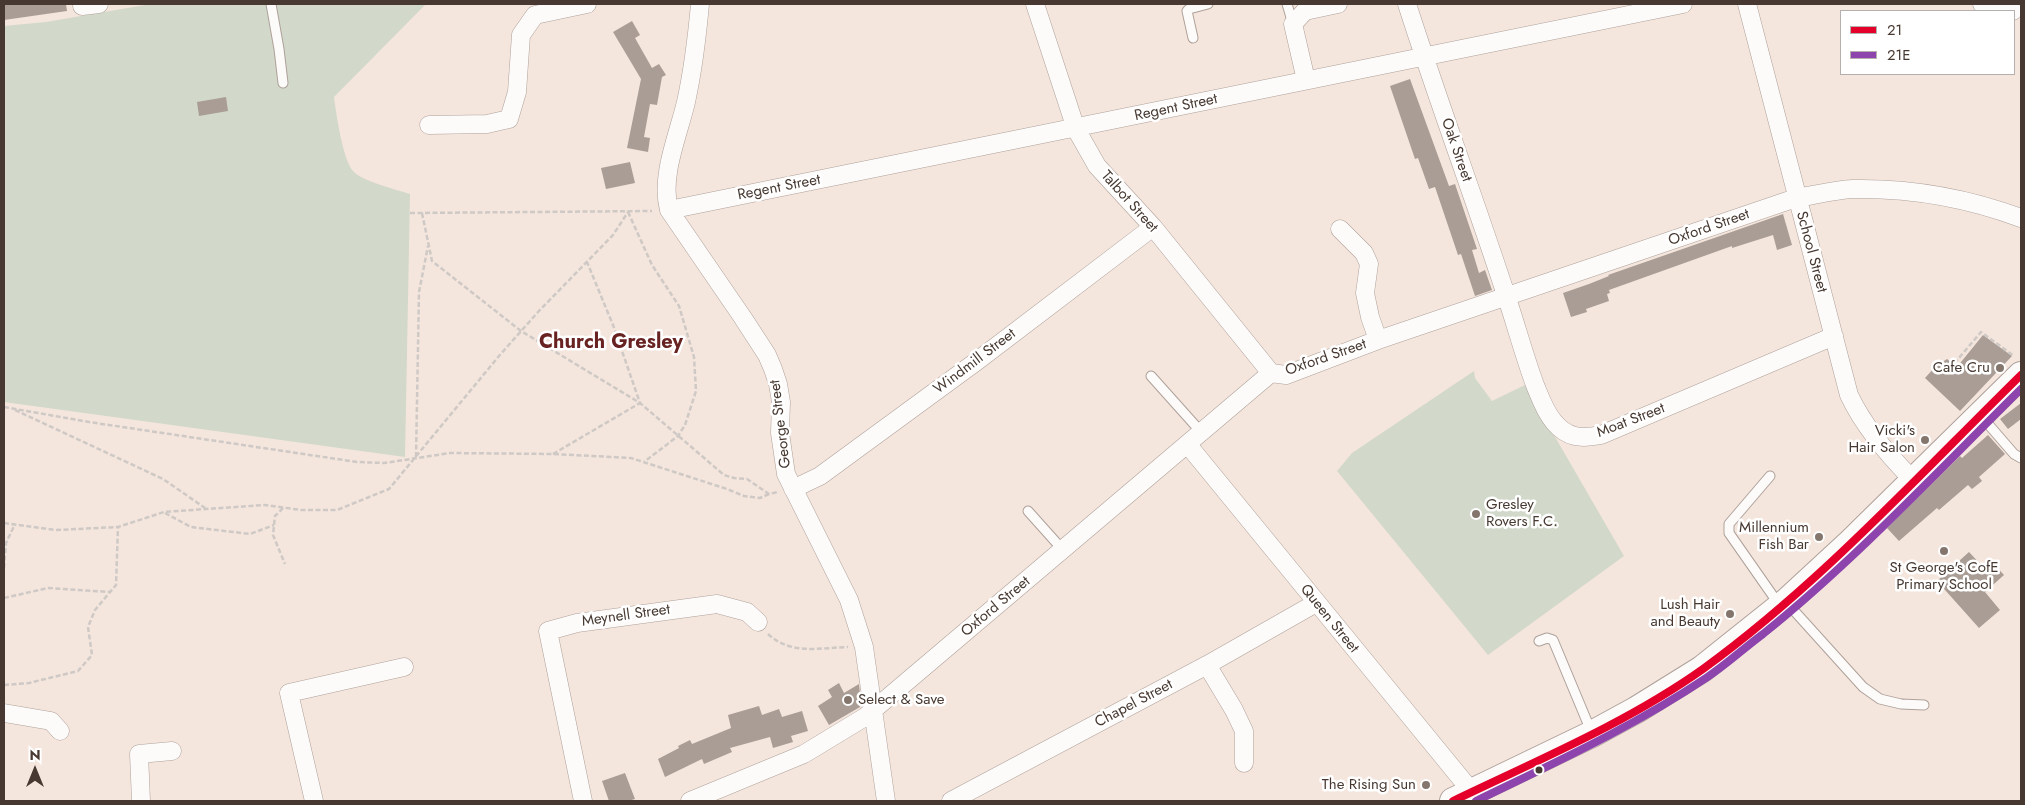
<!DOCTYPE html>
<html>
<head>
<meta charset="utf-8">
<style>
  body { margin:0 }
  #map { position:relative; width:2025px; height:805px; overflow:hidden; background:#f4e6dd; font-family:Jost,sans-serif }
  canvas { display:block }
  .frame { position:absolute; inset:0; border:5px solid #473931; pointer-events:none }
  .legend { position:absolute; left:1840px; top:10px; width:175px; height:65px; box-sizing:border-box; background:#fff; border:1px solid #b5b0ad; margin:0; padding:6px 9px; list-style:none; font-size:15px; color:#473931 }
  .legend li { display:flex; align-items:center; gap:10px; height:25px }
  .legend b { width:25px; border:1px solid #b5b0ad }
  .north { position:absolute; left:10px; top:745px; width:50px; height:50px; -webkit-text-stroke:4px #fff; paint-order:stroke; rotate:0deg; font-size:14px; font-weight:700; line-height:20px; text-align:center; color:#473931 }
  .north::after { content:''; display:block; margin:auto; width:18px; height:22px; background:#473931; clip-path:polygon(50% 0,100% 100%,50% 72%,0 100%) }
</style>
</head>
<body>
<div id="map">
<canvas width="2025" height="805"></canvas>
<div class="frame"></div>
<ul class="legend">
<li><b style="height:6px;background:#e4002b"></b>21</li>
<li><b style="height:6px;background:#8e44ad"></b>21E</li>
</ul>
<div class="north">N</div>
</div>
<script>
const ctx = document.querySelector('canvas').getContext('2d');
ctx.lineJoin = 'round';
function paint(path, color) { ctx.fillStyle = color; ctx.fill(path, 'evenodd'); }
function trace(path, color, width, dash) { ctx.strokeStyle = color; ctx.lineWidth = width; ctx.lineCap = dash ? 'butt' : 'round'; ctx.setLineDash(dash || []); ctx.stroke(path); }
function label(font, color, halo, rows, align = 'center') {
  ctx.font = font + ' Jost,sans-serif'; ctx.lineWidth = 5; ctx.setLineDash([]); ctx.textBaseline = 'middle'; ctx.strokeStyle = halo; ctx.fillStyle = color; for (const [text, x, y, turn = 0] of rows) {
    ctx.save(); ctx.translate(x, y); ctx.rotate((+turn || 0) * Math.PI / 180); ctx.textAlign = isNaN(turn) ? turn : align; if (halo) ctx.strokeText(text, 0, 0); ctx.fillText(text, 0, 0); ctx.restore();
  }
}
paint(new Path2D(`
  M151 4H426L334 97C336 113 343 160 353 171 361 181 398 190 410 194L405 457 4 402V26L46 22Z
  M1474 371 1475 378 1492 401 1525 385 1624 556 1488 655 1337 471 1352 453Z`), '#d2d8ca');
paint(new Path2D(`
  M4 4H66L67 11 4 20Z
  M632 21 640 35 635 38 652 68 659 64 666 75 662 77 657 105 650 104 644 137 650 138 648 152 627 148 641 79 613 32Z
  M1410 79 1449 186 1455 184 1477 249 1472 250 1479 273 1485 270 1492 290 1475 296 1461 254 1458 255 1435 187 1429 189 1418 158 1415 159 1390 86Z
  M226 97 228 111 199 116 197 102Z
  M630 162 635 183 606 189 601 168Z
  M1783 214 1792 245 1777 250 1773 235 1732 248V246L1609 290 1610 293 1607 294 1609 301 1586 309 1587 312 1571 317 1563 293 1589 284 1609 276 1608 275Z
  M1983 335 2012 356 1960 411 1925 378 1935 367 1947 359 1957 367Z
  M2021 403V419L2008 429 2000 419Z
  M1988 435 2005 454 1979 477 1982 481 1972 489 1968 485 1939 510 1937 508 1899 541 1887 528 1960 456 1962 458Z
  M1969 552 1983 567 1990 560 2004 575 1985 592 2000 610 1979 628 1937 581Z
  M839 683 844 693 859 684 861 704 860 707 829 725 818 706 832 697 828 690Z
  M759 706 762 715 779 709 782 717 802 711 808 731 791 736 793 742 773 748 770 737 730 748 732 752 704 764 702 759 665 777 658 759 679 748 678 746 690 740 692 744 731 728 728 715Z
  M625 773 635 799 628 801H609L602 781Z`), '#a99d95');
const lane = new Path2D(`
  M271 4 279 49 283 83
  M1287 4 1293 24
  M1193 38 1187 11 1189 9 1208 4
  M1151 376 1202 433
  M1982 417 2014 454 2021 458
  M1770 476 1729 524V533L1780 606
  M1028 511 1062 549
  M1788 604 1863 687 1880 699 1901 704 1924 705
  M1539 641 1547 638 1553 640 1591 731`);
const street = new Path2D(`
  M82 4V6L99 4
  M700 4C697 37 693 70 686 102 678 136 660 176 669 210L743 318 767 355 773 369 778 384 781 402 780 433 786 474 849 600 864 647 886 801
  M1035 4 1076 129 1097 166 1153 227 1271 373
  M1407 4C1438 101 1474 197 1506 295 1516 325 1524 355 1535 385 1540 397 1545 412 1554 422 1567 438 1581 439 1601 435L1834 336
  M1747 4 1849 395C1864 427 1889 456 1914 481
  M1982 4 2013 11
  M1306 80 1293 24 1305 11 1338 4
  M429 125 487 124 509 119 517 92 521 35 535 15 587 4
  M669 210 1683 4
  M1340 229 1364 253 1369 264 1365 293 1370 317 1378 340
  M1188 445 1472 792
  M793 489 820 476 977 361 1153 227
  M1207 665 1234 710 1244 731V763
  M4 713 51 721 60 731
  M141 801 139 754 172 751
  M314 801 289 693 404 667
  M583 801 548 631 577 623 717 604 747 612 758 622
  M690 801 804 754 865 717 1271 373 1286 375 1378 340 1796 198C1815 195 1834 190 1853 189 1911 188 1967 198 2021 218
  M951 801 1207 665 1316 603`);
const secondary = new Path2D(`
  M1453 801 1592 734 1636 710 1702 669 1786 602 1851 542 2021 375`);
trace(lane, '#aea19a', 11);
trace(street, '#aea19a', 19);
trace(secondary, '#aea19a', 28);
trace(new Path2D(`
  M628 212 652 265 679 306 694 357 696 391 685 425 678 436 644 462
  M410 213 652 211
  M422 213 432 261 521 331 640 403 724 475 734 478 747 479 769 494 778 492
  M1963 373 1953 365 1981 332 2014 356
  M4 407 89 422 357 462 384 463 450 453 553 454 631 458 727 489 744 496 760 498 769 494
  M15 410 163 479 205 508
  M553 454 640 403 613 325 587 262
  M416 457 419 292 428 246
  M283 508 275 516 273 535 285 564
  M165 513 191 527 250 534 274 525
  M4 523 56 530 118 527 164 512 206 509 265 505 301 510H337L389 489 499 356 538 312 613 235 628 212
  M4 568 6 543 15 524
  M4 598 48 588 110 592
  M768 634C790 655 819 648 848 647
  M4 685 29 683 78 671 92 655 88 627 95 610 116 585 118 527`), '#cfc9c6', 2.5, [5, 2.5]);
trace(lane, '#fdfbfa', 9);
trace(street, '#fdfbfa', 18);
trace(secondary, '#fdfbfa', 26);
trace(new Path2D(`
  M1453 801C1536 761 1627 723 1703 669 1819 585 1919 475 2021 375`), '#e4002b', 8);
trace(new Path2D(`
  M1476 801C1554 763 1633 727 1706 678 1726 665 1744 648 1763 634 1855 560 1937 472 2021 389`), '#8e44ad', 8);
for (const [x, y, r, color] of [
  [2000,368,5,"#84766d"],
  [1925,440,5,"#84766d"],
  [1476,514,5,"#84766d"],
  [1819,537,5,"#84766d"],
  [1944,551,5,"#84766d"],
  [1730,614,5,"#84766d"],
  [848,700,5,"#84766d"],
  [1539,770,4.5,"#473931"],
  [1426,785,5,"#84766d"]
]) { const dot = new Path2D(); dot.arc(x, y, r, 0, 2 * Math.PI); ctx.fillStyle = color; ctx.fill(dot); trace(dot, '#fff', 2); }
label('15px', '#473931', '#fff', [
  ["Regent Street",1176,108,-12],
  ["Oak Street",1456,150,71],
  ["Regent Street",779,188,-11],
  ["Talbot Street",1129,202,48],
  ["Oxford Street",1709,228,-19],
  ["School Street",1811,252,75],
  ["Oxford Street",1326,358,-19],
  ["Windmill Street",975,362,-37],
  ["Moat Street",1631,421,-21],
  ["George Street",781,424,-97],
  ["Oxford Street",996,607,-40],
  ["Meynell Street",626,616,-8],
  ["Queen Street",1329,619,51],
  ["Chapel Street",1134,704,-28]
]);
label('15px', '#473931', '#fff', [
  ["Cafe Cru",1990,368],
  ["Vicki's",1915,431],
  ["Hair Salon",1915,448],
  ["Gresley",1486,505,"left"],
  ["Rovers F.C.",1486,522,"left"],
  ["Millennium",1809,528],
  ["Fish Bar",1809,545],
  ["St George's CofE",1944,568,"center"],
  ["Primary School",1944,585,"center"],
  ["Lush Hair",1720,605],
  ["and Beauty",1720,622],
  ["Select & Save",858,700,"left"],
  ["The Rising Sun",1416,785]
], 'right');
label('bold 20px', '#672221', '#fff', [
  ["Church Gresley",611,343]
]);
</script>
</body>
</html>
